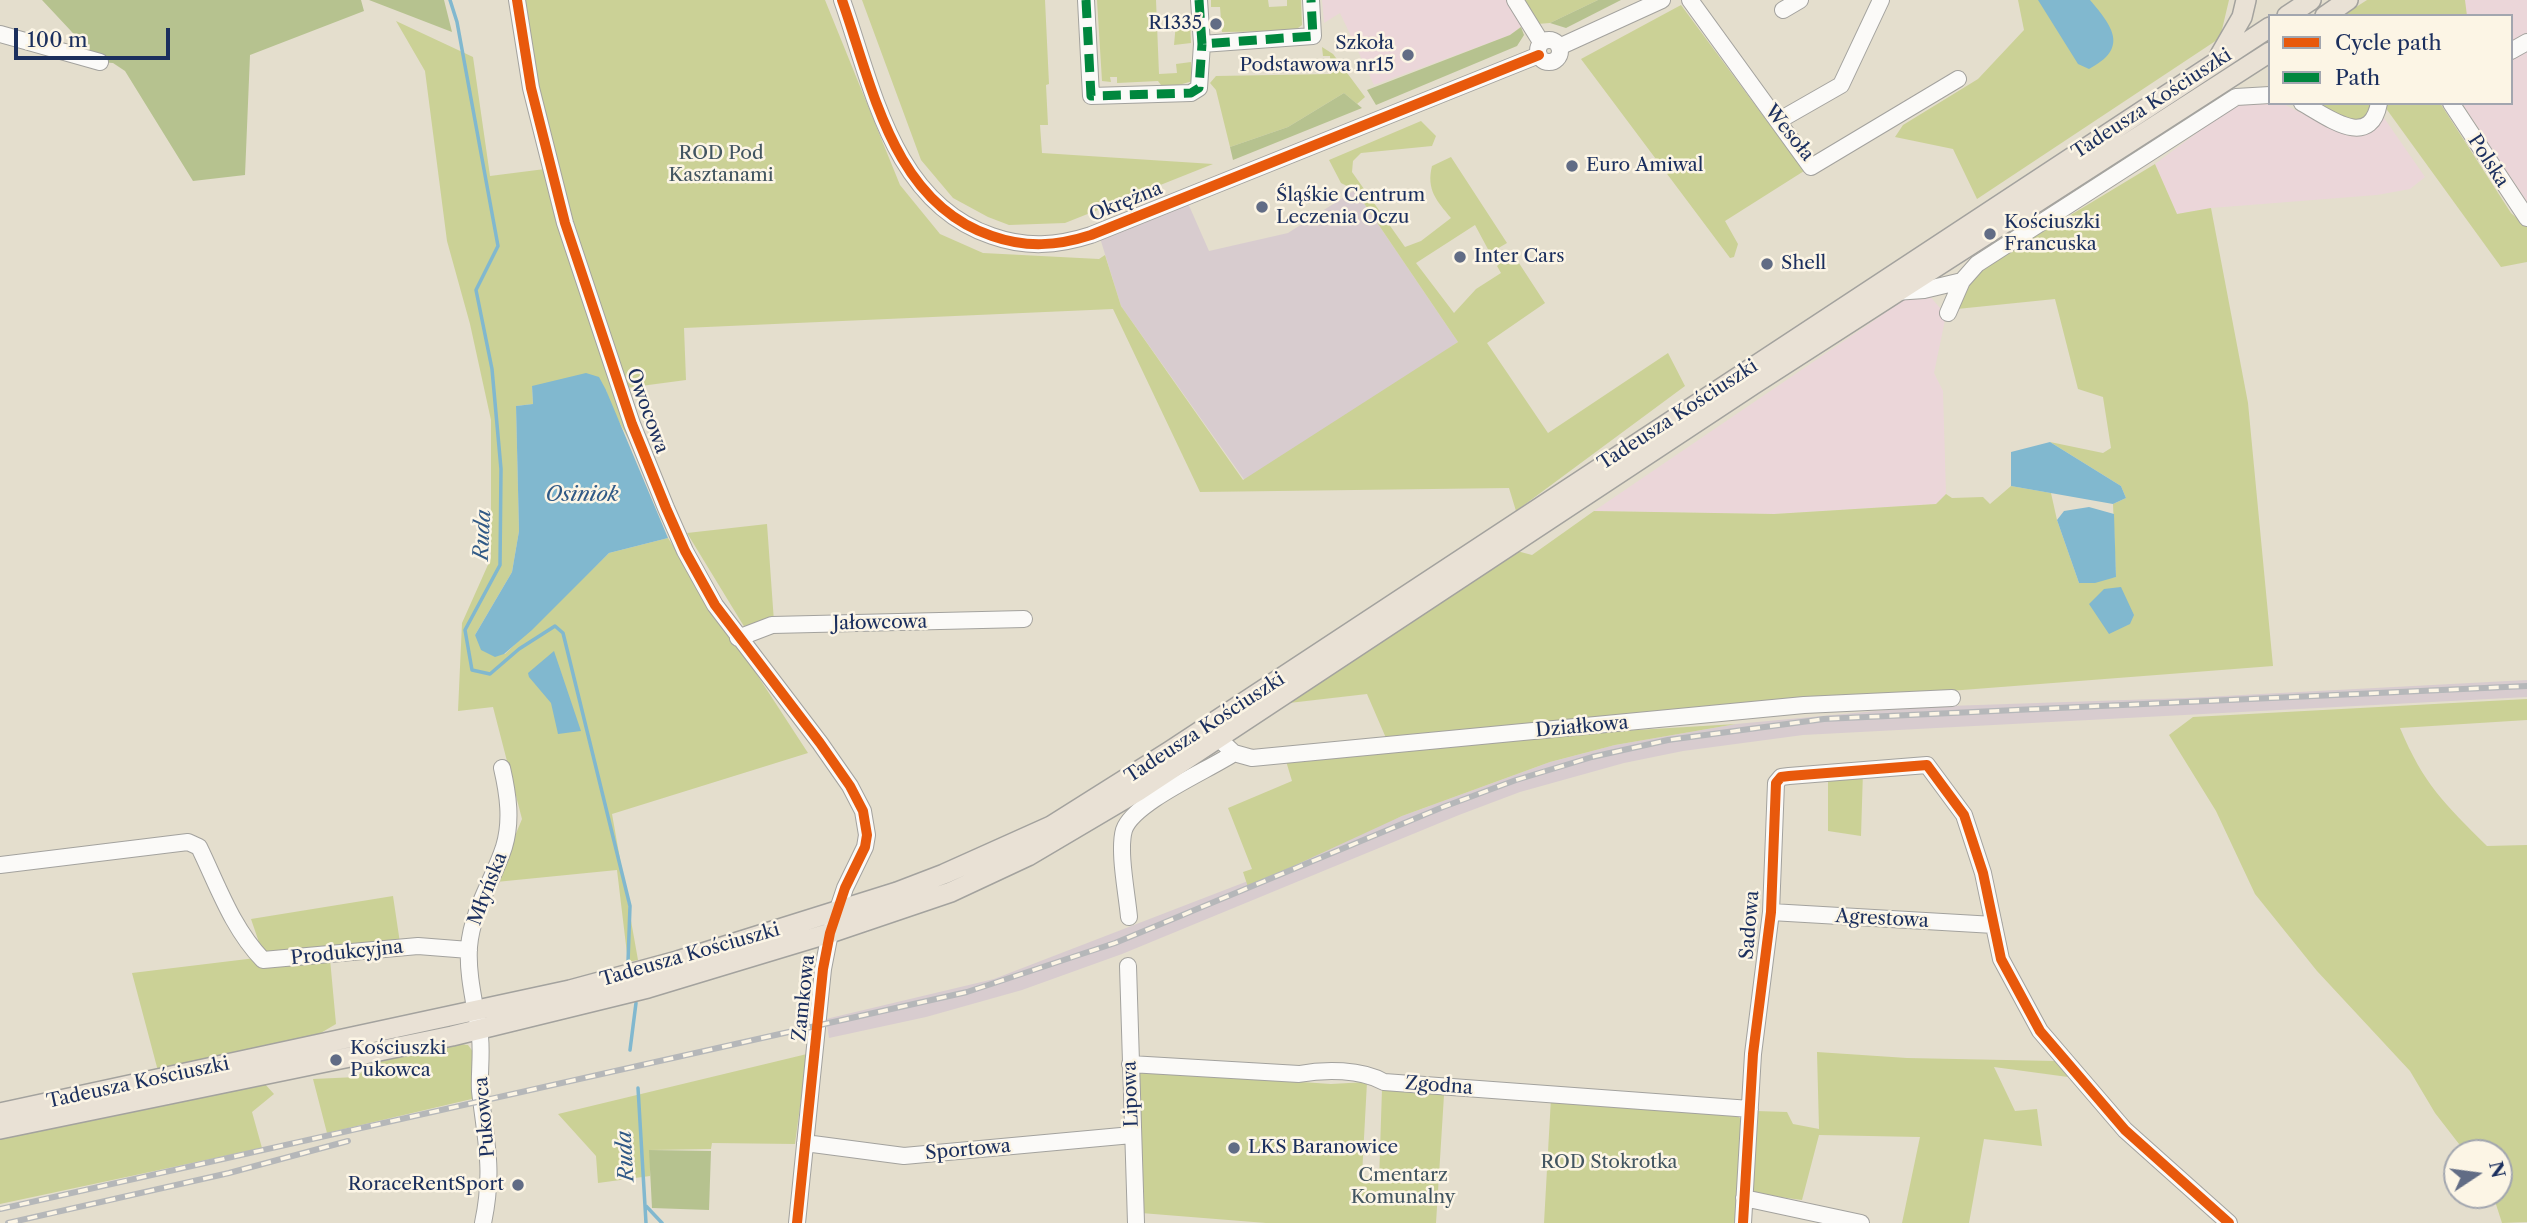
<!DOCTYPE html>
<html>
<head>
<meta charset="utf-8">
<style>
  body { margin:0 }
  #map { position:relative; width:2527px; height:1223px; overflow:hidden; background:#e4decd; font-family:"Libre Caslon Text",serif }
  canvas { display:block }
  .legend { position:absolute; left:2268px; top:14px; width:245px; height:91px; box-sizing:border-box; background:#fcf5e5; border:2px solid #a2a6af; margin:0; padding:9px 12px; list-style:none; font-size:21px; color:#1b2f5e }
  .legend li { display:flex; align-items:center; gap:14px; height:35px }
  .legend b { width:35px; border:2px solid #a2a6af }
  .north { position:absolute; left:2443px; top:1139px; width:70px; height:70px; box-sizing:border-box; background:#fcf5e5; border:2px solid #a2a6af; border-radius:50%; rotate:77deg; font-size:19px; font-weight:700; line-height:28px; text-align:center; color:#1b2f5e }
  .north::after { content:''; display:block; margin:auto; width:24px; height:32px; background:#616c85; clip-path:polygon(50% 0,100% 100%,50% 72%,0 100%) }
  .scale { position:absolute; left:14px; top:28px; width:156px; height:32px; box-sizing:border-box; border:4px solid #1b2f5e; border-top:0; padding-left:9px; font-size:21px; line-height:24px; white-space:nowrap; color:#1b2f5e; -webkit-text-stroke:5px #fcf5e5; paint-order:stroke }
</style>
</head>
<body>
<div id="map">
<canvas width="2527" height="1223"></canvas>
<ul class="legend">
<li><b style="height:9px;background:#e8590c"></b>Cycle path</li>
<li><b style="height:9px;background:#00873e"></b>Path</li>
</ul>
<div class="north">N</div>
<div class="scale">100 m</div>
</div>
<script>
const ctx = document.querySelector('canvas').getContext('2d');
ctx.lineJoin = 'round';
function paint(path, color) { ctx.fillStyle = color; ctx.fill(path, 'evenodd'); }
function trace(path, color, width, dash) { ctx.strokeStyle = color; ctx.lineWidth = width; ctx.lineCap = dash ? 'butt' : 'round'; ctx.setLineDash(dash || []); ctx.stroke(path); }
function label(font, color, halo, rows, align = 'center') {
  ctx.font = font + ' "Libre Caslon Text",serif'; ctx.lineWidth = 5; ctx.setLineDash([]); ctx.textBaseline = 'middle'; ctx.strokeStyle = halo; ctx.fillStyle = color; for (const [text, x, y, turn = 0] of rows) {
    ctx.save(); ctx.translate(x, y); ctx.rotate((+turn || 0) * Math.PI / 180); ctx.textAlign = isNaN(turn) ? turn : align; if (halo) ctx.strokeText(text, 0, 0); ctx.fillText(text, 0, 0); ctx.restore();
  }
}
paint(new Path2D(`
  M1322 0H1507L1523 25 1510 35 1374 85 1340 13 1324 23Z
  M2448 0H2527V202L2462 103H2511V16H2459Z
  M2237 103H2281L2349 136 2369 133 2382 115 2425 177 2410 189 2377 195 2211 208 2177 214 2155 164Z
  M1928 294 1946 315 1934 373 1943 391 1946 494 1936 504 1774 514 1594 511 1907 298Z`), '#ebd6d9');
paint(new Path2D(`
  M1355 190 1458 342 1248 485 1121 306 1100 238 1187 201 1209 251 1288 233Z
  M2527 680V697L1803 735 1683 751 1624 763 1520 792 1459 815 1122 954 1022 990 926 1017 829 1038 826 1019 994 979 1248 881 1402 816 1550 762 1615 745 1736 724 1919 707 2185 698Z`), '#d8cccf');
paint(new Path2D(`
  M524 0H825L900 185 940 234 983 253 1099 259 1105 255 1121 306 1243 480 1458 342 1355 190 1341 183 1329 160 1421 121 1436 136 1432 146 1361 153 1353 161 1352 172 1405 247 1421 241 1451 218C1437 201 1426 190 1432 166L1451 157 1507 243 1490 253 1475 225 1416 263 1454 313 1476 289 1501 273 1497 266 1508 256 1515 257 1545 303 1487 343 1548 433 1668 353 1685 386 1516 511 1509 488 1200 492 1113 309 684 328 686 380 626 388 577 242 539 92Z
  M862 0H1045L1049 84 1046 85 1048 125H1040L1042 153 1213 164 1065 223 1009 225 988 217 953 198 921 160Z
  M1097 0H1156L1159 74 1177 73 1176 64 1191 62 1193 81 1164 89 1158 81 1117 83V77H1110L1111 82 1102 81Z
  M1211 0H1268L1269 7 1287 6V0H1301L1302 25 1294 31 1222 32 1220 7H1211Z
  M1523 0H1598L1550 23 1537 24Z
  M2018 0H2229L2220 38 1977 199 1953 149 1895 137 1903 125 1978 79 2024 30Z
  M2367 0H2465L2467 16H2342Z
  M1681 5 1804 171 1725 221 1738 244 1734 257 1730 258 1581 59Z
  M396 21 473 57 490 176 545 169 629 440 611 407 606 390 532 386 533 404 516 406 519 531 512 572 475 635 505 654 609 553 668 538 808 753 612 814 638 960 628 962 617 870 496 882 522 819 493 707 458 711 462 623 491 558V420L470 324 447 241 425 71Z
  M1190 21 1191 43 1174 45 1176 23Z
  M1322 47 1333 54 1365 97 1357 104 1344 93 1288 127 1230 147 1216 90 1210 83 1216 76 1331 74 1330 56H1323Z
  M2316 103H2371V106L2365 119 2351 121Z
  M2386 103H2440L2511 213 2527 227V262L2501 267 2385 107Z
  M2155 164 2177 214 2211 208 2248 403 2273 666 1535 723 1386 738 1367 694 1289 703 1517 551 1532 555 1594 511 1774 514 1936 504 1946 494 1952 498 1983 497 1990 504 2011 486 2051 493 2057 520 2079 583 2116 577 2113 504 2126 498 2121 486 2050 442 2103 453 2111 448 2103 397 2078 389 2055 299 1957 309 1973 274Z
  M767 524 774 622 745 628 687 533Z
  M2527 699V720L2400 728C2424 785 2444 803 2487 846L2527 845V1222L2502 1223 2493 1195H2499V1153H2466L2435 1113 2410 1071 2317 971 2255 894 2216 811 2169 735 2193 717Z
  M1736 724 1615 745 1550 762 1402 816 1248 887 1243 872 1252 869 1228 808 1292 781 1286 761 1521 737Z
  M1863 771 1861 836 1828 831V775Z
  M393 896 400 943 330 959 336 1024 319 1034 158 1071 132 973 264 957 251 919Z
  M459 1044 468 1045 474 1053 476 1098 327 1133 313 1079 357 1077C377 1051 429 1050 459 1044Z
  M1817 1052 1907 1058 2055 1061 2068 1077 1994 1067 2015 1111 2037 1109 2042 1146 1984 1139 1969 1223H1902L1920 1137 1819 1135 1802 1200 1749 1193 1756 1111 1787 1112 1793 1124 1819 1129Z
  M807 1054 795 1144 712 1143 711 1149 650 1150V1176L598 1183 596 1156 558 1114Z
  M1140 1071 1331 1084 1367 1082 1362 1175 1379 1182 1382 1089 1444 1095 1436 1223H1266L1141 1213Z
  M264 1083 274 1094 252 1112 262 1148 0 1204V1136Z
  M1551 1098 1731 1112 1740 1118 1743 1126 1739 1223H1544Z`), '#cbd196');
paint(new Path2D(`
  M42 0H361L364 11 250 55 245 175 193 181 125 71 113 63 100 62Z
  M369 0H444L452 32Z
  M1598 0H1621L1566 28 1550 23Z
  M1521 27 1524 35 1517 46 1376 105 1367 90 1510 35Z
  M1344 93 1362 108 1233 160 1230 147 1288 127Z
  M649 1150 711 1151 709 1210 652 1208Z`), '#b6c28f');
paint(new Path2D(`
  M2038 0H2090C2113 27 2129 48 2089 69L2078 64Z
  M586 373 599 377 606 390 668 538 609 553 532 630 504 654 495 657 481 650 475 635 512 572 519 531 516 406 533 404 532 386Z
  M2050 442 2121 486 2126 498 2113 504 2011 486V452Z
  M2089 507 2114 514 2116 577 2095 583H2079L2057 520 2064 511Z
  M2121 587 2134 615 2130 624 2109 634 2089 604 2104 589Z
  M554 651 581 731 558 734 551 703 529 677 528 673Z`), '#81b8cf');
trace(new Path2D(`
  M450 0 457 22 498 246 476 290 492 369 501 469 500 565 465 630 472 670 490 674 519 649 555 626 563 633 630 906 628 962
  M630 1050 636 1003
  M638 1088 646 1223
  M646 1206 662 1223`), '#81b8cf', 3.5);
const minor = new Path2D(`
  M517 0 531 88 565 223 632 424 666 508 685 551 715 605 820 743 850 786 863 811 867 835 865 847 845 888 830 933 823 969 797 1223
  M842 0C873 88 893 203 992 236 1026 248 1057 246 1091 235L1539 55
  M1086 0 1091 96 1191 93 1199 88 1202 44
  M1199 0 1202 44 1313 36 1311 0
  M1515 0 1541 42
  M1690 0 1811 167 1958 79
  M1783 10 1800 0
  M0 34 100 62
  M1538 51a11 11 0 1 1 22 0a11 11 0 1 1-22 0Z
  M1559 47 1662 0
  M2511 51 2527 42
  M2302 103C2325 115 2370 152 2379 103
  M2451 103 2527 218
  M1778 121 1841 85 1881 0
  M1895 292 1924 290 1962 281
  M1948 313 1962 281 1977 264 2236 97 2270 95
  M738 638 772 625 1024 619
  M1218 738 1234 753 1252 758 1804 705 1952 698
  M0 865 188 842 199 847C218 886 232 928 263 960L418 946 469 950
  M1771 912 1994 925
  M1129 917C1127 894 1118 851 1124 830 1133 802 1211 769 1234 753
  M1128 966 1136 1223
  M1130 1064 1299 1074C1325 1069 1361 1069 1384 1082L1750 1109
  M805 1143 904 1156 1132 1135
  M1744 1198 1861 1223
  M483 1223C494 1171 486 1142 480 1091 479 1073 482 1055 480 1037 476 1008 467 976 469 947 472 910 493 881 504 847 512 821 508 794 502 768
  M1743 1223 1753 1054 1771 912 1776 783 1781 777 1789 776 1927 765 1964 815 1983 873 2001 959 2040 1031 2125 1130 2229 1223`);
const major = new Path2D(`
  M2287 16 2311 0
  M2325 16 2348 0
  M2220 55 2242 17 2246 0
  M0 1113 570 990 677 961 897 892 944 874 1051 826 1170 751 2270 27
  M0 1129 452 1036 648 988 830 933 951 892 1028 856 1138 791 1754 384 2270 52`);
trace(minor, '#a3a29e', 18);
trace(major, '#a3a29e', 22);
trace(minor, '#fbfaf8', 16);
trace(major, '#e9e1d5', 19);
const rail = new Path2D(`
  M0 1209 967 992 1115 943 1443 807 1516 780 1592 757 1668 740 1824 719 2527 686
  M8 1223 229 1173 348 1141`);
trace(rail, '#b5b7b9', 6);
trace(rail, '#fcf5e5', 3.5, [10]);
trace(new Path2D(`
  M1086 0 1091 96 1191 93 1199 88 1202 44
  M1199 0 1202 44 1313 36 1311 0`), '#00873e', 9, [18, 9]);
trace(new Path2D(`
  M517 0 531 88 565 223 632 424 666 508 685 551 715 605 820 743 850 786 863 811 867 835 865 847 845 888 830 933 823 969 797 1223
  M842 0C873 88 893 203 992 236 1026 248 1057 246 1091 235L1539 55
  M1743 1223 1753 1054 1771 912 1776 783 1781 777 1789 776 1927 765 1964 815 1983 873 2001 959 2040 1031 2125 1130 2229 1223`), '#e8590c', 10);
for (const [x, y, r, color] of [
  [1216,24,7,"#616c85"],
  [1408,55,7,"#616c85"],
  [1572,166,7,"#616c85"],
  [1262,207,7,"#616c85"],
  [1990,234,7,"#616c85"],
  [1460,257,7,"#616c85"],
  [1767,264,7,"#616c85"],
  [336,1060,7,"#616c85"],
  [1234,1148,7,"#616c85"],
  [518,1185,7,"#616c85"]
]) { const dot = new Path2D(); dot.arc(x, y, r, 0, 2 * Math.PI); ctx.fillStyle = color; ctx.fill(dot); trace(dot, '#fcf5e5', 2.5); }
label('19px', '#1b2f5e', '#fcf5e5', [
  ["R1335",1202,24,"right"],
  ["Szkoła",1394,44,"right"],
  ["Podstawowa nr15",1394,66,"right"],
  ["Euro Amiwal",1586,166],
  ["Śląśkie Centrum",1276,196],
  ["Leczenia Oczu",1276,218],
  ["Kościuszki",2004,223],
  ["Francuska",2004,245],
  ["Inter Cars",1474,257],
  ["Shell",1781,264],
  ["Kościuszki",350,1049],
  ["Pukowca",350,1071],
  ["LKS Baranowice",1248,1148],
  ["RoraceRentSport",504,1185,"right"]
], 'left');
label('19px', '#1b2f5e', '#fcf5e5', [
  ["Tadeusza Kościuszki",2152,104,-33],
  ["Wesoła",1789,133,51],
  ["Polska",2488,161,57],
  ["Okrężna",1126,202,-22],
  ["Owocowa",647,411,70],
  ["Tadeusza Kościuszki",1678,415,-33],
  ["Jałowcowa",880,623,-1],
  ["Działkowa",1582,727,-5],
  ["Tadeusza Kościuszki",1205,728,-33],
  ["Młyńska",488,889,-69],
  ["Agrestowa",1882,919,3],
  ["Sadowa",1750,925,-85],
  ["Produkcyjna",347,953,-6],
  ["Tadeusza Kościuszki",690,955,-16],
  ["Zamkowa",804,998,-84],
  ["Tadeusza Kościuszki",138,1083,-12],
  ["Zgodna",1439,1086,4],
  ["Lipowa",1131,1094,-92],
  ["Pukowca",485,1117,-95],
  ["Sportowa",968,1150,-5]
]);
label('19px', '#425561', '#fcf5e5', [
  ["ROD Pod",721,154],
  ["Kasztanami",721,176],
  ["ROD Stokrotka",1609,1163],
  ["Cmentarz",1403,1176],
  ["Komunalny",1403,1198]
]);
label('italic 21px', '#305986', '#fcf5e5', [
  ["Osiniok",582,495],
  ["Ruda",483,535,-87],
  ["Ruda",626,1156,-93]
]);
</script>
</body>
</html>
